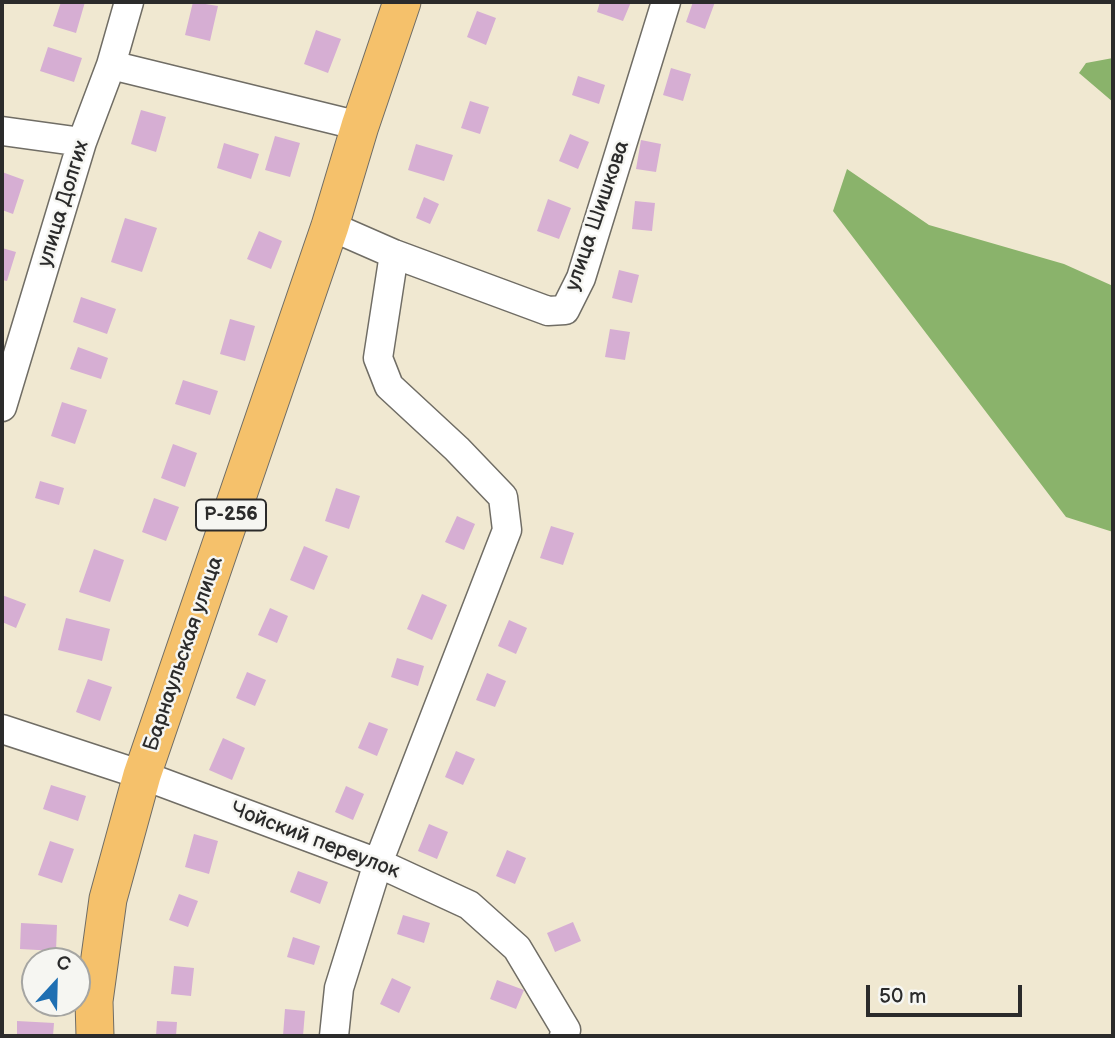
<!DOCTYPE html>
<html>
<head>
<meta charset="utf-8">
<style>
  body { margin:0 }
  #map { position:relative; width:1115px; height:1038px; overflow:hidden; background:#f0e8d1; font-family:"Balsamiq Sans",sans-serif }
  canvas { display:block }
  .frame { position:absolute; inset:0; border:4px solid #2b2b2b; pointer-events:none }
  .north { position:absolute; left:21px; top:947px; width:70px; height:70px; box-sizing:border-box; background:#f6f6f2; border:2px solid #a5a5a2; border-radius:50%; rotate:22deg; font-size:19px; font-weight:700; line-height:28px; text-align:center; color:#2b2b2b }
  .north::after { content:''; display:block; margin:auto; width:24px; height:32px; background:#1f6fb2; clip-path:polygon(50% 0,100% 100%,50% 72%,0 100%) }
  .scale { position:absolute; left:866px; top:985px; width:156px; height:32px; box-sizing:border-box; border:4px solid #2b2b2b; border-top:0; padding-left:9px; font-size:21px; line-height:24px; white-space:nowrap; color:#2b2b2b; -webkit-text-stroke:5px #f6f6f2; paint-order:stroke }
</style>
</head>
<body>
<div id="map">
<canvas width="1115" height="1038"></canvas>
<div class="frame"></div>
<div class="north">С</div>
<div class="scale">50 m</div>
</div>
<script>
const ctx = document.querySelector('canvas').getContext('2d');
ctx.lineJoin = 'round';
function paint(path, color) { ctx.fillStyle = color; ctx.fill(path, 'evenodd'); }
function trace(path, color, width, dash) { ctx.strokeStyle = color; ctx.lineWidth = width; ctx.lineCap = dash ? 'butt' : 'round'; ctx.setLineDash(dash || []); ctx.stroke(path); }
function label(font, color, halo, rows, align = 'center') {
  ctx.font = font + ' "Balsamiq Sans",sans-serif'; ctx.lineWidth = 5; ctx.setLineDash([]); ctx.textBaseline = 'middle'; ctx.strokeStyle = halo; ctx.fillStyle = color; for (const [text, x, y, turn = 0] of rows) {
    ctx.save(); ctx.translate(x, y); ctx.rotate((+turn || 0) * Math.PI / 180); ctx.textAlign = isNaN(turn) ? turn : align; if (halo) ctx.strokeText(text, 0, 0); ctx.fillText(text, 0, 0); ctx.restore();
  }
}
paint(new Path2D(`
  M1113 58V102L1079 73 1086 63Z
  M847 169 929 225 1064 264 1113 286V532L1066 517 833 211Z`), '#8ab36b');
paint(new Path2D(`
  M61 2H85L76 33 53 26Z
  M193 2 218 6 210 41 185 35Z
  M600 2H631L623 21 597 12Z
  M693 2H715L705 29 686 22Z
  M477 11 496 18 486 45 467 37Z
  M316 30 341 39 328 73 304 64Z
  M48 47 82 58 74 82 40 71Z
  M671 68 691 74 683 101 663 95Z
  M578 76 605 85 599 104 572 95Z
  M470 101 489 107 480 134 461 128Z
  M141 110 166 117 156 152 131 144Z
  M570 134 589 142 578 169 559 161Z
  M275 136 300 143 290 177 265 170Z
  M641 140 661 144 656 172 636 169Z
  M224 143 259 154 251 179 217 168Z
  M416 144 453 155 444 181 408 170Z
  M2 172 24 180 13 214 2 210Z
  M424 197 439 204 430 224 416 218Z
  M548 199 571 208 559 239 537 231Z
  M635 201 655 203 652 231 632 229Z
  M125 218 157 228 142 272 111 262Z
  M259 231 282 241 271 269 247 259Z
  M2 248 16 252 7 281 2 280Z
  M619 270 639 275 632 303 612 298Z
  M81 297 116 309 107 334 73 322Z
  M230 319 255 326 245 361 220 354Z
  M610 329 630 332 625 360 605 357Z
  M78 347 108 358 101 379 70 369Z
  M183 380 218 391 210 415 175 404Z
  M62 402 87 410 75 444 51 436Z
  M173 444 197 453 185 487 161 478Z
  M40 481 64 488 59 505 35 498Z
  M336 488 360 496 349 529 325 521Z
  M154 498 179 507 166 541 142 532Z
  M457 516 475 524 464 550 445 542Z
  M551 526 574 533 563 565 540 558Z
  M304 546 328 556 314 590 290 580Z
  M94 549 124 560 110 602 79 592Z
  M422 594 447 605 432 640 407 629Z
  M2 595 26 604 16 628 2 622Z
  M270 608 288 616 277 643 258 635Z
  M66 618 110 629 102 661 58 650Z
  M509 620 527 628 516 654 498 646Z
  M397 658 424 666 418 686 391 677Z
  M247 672 266 680 255 706 236 698Z
  M487 673 506 681 495 707 476 700Z
  M88 679 112 687 100 721 76 712Z
  M369 722 388 729 377 756 358 748Z
  M223 738 245 748 232 780 209 770Z
  M456 751 475 759 463 785 445 777Z
  M51 785 86 796 78 821 43 809Z
  M346 786 364 794 353 820 335 812Z
  M429 824 448 832 437 859 418 851Z
  M194 834 218 841 209 874 185 867Z
  M50 841 74 849 62 883 38 875Z
  M507 850 526 858 515 884 496 876Z
  M298 871 328 882 320 904 290 892Z
  M179 894 198 901 188 927 169 920Z
  M403 915 430 923 424 943 397 934Z
  M573 922 581 941 555 952 547 933Z
  M21 923 57 925 56 951 20 949Z
  M293 937 320 946 314 965 287 957Z
  M174 966 194 968 191 996 171 994Z
  M392 978 411 987 399 1013 380 1004Z
  M497 980 524 990 516 1009 490 999Z
  M285 1009 305 1011 303 1036H283Z
  M17 1021 54 1023 53 1036H17Z
  M157 1021 177 1022 176 1036H156Z`), '#d6aed3');
const minor = new Path2D(`
  M111 65 360 126
  M2 131 82 142
  M330 226 394 254 548 311 565 310 581 278 666 2
  M2 407 82 142 111 65 129 2
  M2 729 142 775 378 863 469 905 517 948 566 1030 564 1036
  M334 1036 339 988 378 863 507 530 503 497 457 449 389 386 378 358 394 254`);
const major = new Path2D(`
  M95 1036 94 1001 108 899 142 775 330 226 360 126 402 2`);
trace(minor, '#706d65', 31);
trace(major, '#706d65', 39);
trace(minor, '#fff', 28);
trace(major, '#f5c16b', 37);
for (const [x, y, w] of [
  [231,515,70]
]) { const box = new Path2D(); box.roundRect(x - w / 2, y - 15.5, w, 31, 5); ctx.fillStyle = '#f6f6f2'; ctx.fill(box); trace(box, '#2b2b2b', 2); }
label('bold 19px', '#2b2b2b', null, [
  ["Р-256",231,515]
]);
label('21px', '#2b2b2b', '#f6f6f2', [
  ["улица Долгих",64,204,-73],
  ["улица Шишкова",598,216,-71],
  ["Барнаульская улица",184,654,-71],
  ["Чойский переулок",315,841,21]
]);
</script>
</body>
</html>
